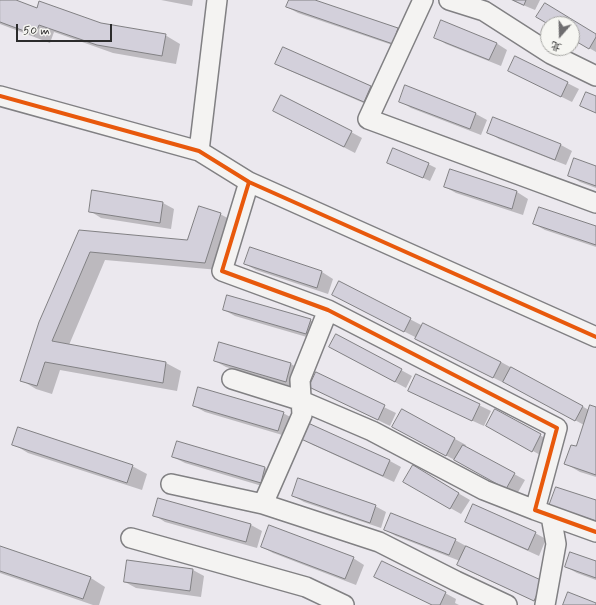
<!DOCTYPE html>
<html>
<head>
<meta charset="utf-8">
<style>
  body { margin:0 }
  #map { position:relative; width:596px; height:605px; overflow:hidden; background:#ebe8ee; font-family:Mynerve,"LXGW WenKai TC",sans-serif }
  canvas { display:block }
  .north { position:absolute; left:540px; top:16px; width:40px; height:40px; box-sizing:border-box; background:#f6f6f2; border:1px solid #a5a5a2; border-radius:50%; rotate:200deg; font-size:11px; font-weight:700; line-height:16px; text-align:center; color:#2b2b2b }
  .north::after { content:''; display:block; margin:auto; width:14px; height:18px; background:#6e6d6f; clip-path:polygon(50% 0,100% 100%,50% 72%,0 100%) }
  .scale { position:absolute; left:16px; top:24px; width:96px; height:18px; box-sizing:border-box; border:2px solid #2b2b2b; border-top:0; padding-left:5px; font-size:12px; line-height:14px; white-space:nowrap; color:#2b2b2b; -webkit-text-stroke:3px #f6f6f2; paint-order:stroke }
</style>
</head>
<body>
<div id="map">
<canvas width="596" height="605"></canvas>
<div class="north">北</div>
<div class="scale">50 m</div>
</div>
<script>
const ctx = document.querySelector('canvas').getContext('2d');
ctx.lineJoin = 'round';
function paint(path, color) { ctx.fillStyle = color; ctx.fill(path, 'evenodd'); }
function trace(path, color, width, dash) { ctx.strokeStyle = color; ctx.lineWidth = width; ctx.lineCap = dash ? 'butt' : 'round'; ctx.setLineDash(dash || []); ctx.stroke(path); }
paint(new Path2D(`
  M0 0H13L37 9 101 24 165 35 180 44 176 64 113 53 54 32 50 43 0 24Z
  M161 0H193L192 6Z
  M290 0H312L398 29 409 36 404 49 298 13 287 7Z
  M511 0H540L535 10Z
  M545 5 596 35V52L572 38V24H549Z
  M435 37 496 43 507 50 501 66 446 44Z
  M283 48 371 86 382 93 375 108 288 70 277 63Z
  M516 57 579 89 572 102 509 71Z
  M400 101 476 114 487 120 481 135 411 108Z
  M285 117 351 132 362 138 355 153Z
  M494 119 561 145 572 151 566 165 499 139 488 132Z
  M388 162 428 164 436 168 430 181Z
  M596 167V188L580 182 569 175Z
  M451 171 517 192 528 199 523 215 456 193 445 187Z
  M163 203 174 209 171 229 101 218 90 211Z
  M220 214 235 222 219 270 105 260 69 345 166 363 181 371 177 391 60 370 52 394 36 389 21 380 80 231 188 241Z
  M534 224 596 227V247L545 230Z
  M250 249 322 272 333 279 328 294 256 270 245 264Z
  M339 282 423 326 501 362 589 410 596 408V477L580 472 566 464 577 448 584 425 505 382 504 383 428 345 417 338 344 301Z
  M224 310 310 320 321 326 317 340 235 316Z
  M341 353 401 370 412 376 406 388Z
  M215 361 291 364 302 370 297 388 226 367Z
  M316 374 396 413 390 426 310 387Z
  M417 375 491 411 484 426 420 397Z
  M194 406 283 413 294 419 289 437 205 412Z
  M402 410 455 439 466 445 465 447 525 480 517 494 405 433Z
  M495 410 552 442 544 457 498 432Z
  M309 424 390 461 401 467 394 482 313 445 302 439Z
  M178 442 265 468 276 474 272 489 185 463 173 457Z
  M13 444 132 466 147 474 142 490 28 453Z
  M413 467 470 500 461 514 404 482Z
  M293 496 375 506 386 512 381 528 304 502Z
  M159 499 251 525 262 531 257 548 165 522 154 515Z
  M596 501V523L562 512Z
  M466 522 535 533 546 539 539 556 477 528Z
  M385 530 455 540 466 546V547L542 582 543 605 469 571 458 565 460 561 396 536Z
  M0 547 91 578 105 587 99 605H93L0 573Z
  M262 547 353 558 364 565 356 585 273 553Z
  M596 562V580L577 573 566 567Z
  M193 570 204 576 201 597 136 588 125 582Z
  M387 583 445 593 456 599 455 603 459 605H432Z`), '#0003');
const building = new Path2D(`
  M0 0H16L37 8 39 1 101 23 166 34 162 56 97 45 39 25 35 35 0 22Z
  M289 0H315L398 28 393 44 286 7Z
  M513 0H526L524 5Z
  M545 3 596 34V37L589 49 572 39V24H548L536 17Z
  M441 20 497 43 489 60 434 38Z
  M283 47 371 86 364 102 275 64Z
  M515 56 568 82 561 97 508 71Z
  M405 85 476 113 470 129 399 102Z
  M586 92 596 96V113L580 106Z
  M281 95 352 131 344 147 273 111Z
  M493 117 561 144 555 160 487 133Z
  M393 148 429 163 423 178 387 163Z
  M574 158 596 166V186L568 176Z
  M450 169 517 191 512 209 444 187Z
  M92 190 163 202 160 223 89 212Z
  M199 206 221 213 205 263 90 252 52 341 166 362 163 383 45 362 37 386 20 381 39 322 79 230 187 240Z
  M539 207 596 226V245L533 224Z
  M250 247 322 271 317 288 244 264Z
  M339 281 411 318 404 332 332 295Z
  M227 295 311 319 306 334 223 310Z
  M423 323 501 362 493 378 415 339Z
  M336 334 402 369 395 382 329 347Z
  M219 342 291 363 286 382 214 361Z
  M511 367 583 406 575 421 503 382Z
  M316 372 385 405 378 420 309 387Z
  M416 374 480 404 472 421 408 391Z
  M198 387 284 412 278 431 193 406Z
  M590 405 596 407V475L564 464 571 445 576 446Z
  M402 409 455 438 446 456 392 427Z
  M495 409 541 434 532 452 486 426Z
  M308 423 390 460 383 476 301 439Z
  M18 427 133 465 127 483 12 445Z
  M177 441 265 467 261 483 172 457Z
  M463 445 515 473 506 489 454 460Z
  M413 465 459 493 450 509 403 482Z
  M298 478 376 505 370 523 292 496Z
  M556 487 596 500V521L549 506Z
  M158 498 251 524 246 542 153 516Z
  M473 504 536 532 528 550 465 522Z
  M391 513 456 539 449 555 384 530Z
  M269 525 354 557 345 579 261 547Z
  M0 546 91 577 83 599 0 571Z
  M466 546 543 581 534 601 457 565Z
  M570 552 596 561V578L565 567Z
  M127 560 193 569 190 591 124 582Z
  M382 561 446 592 440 605H432L374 577Z
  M568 592 596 603V605H563Z`);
paint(building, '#d3d0db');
trace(building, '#818083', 1);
const minor = new Path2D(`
  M423 0 368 119 596 203
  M449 0 484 11 551 54 596 76
  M0 96 199 151 249 182 596 337
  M199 151 217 0
  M249 182 222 271 328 310 557 428 535 510 596 532
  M232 379 302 401 372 431 484 490 535 510
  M171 484 263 504 379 542 456 581 507 605
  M263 504 302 415 300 380 328 310
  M131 538 306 587 344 605
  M545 605 556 544 551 516`);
trace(minor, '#818083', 22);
trace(minor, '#f4f3f2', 19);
trace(new Path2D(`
  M0 96 199 151 249 182 596 337
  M249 182 222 271 328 310 557 428 535 510 596 532`), '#e8590c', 4);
</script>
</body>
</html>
